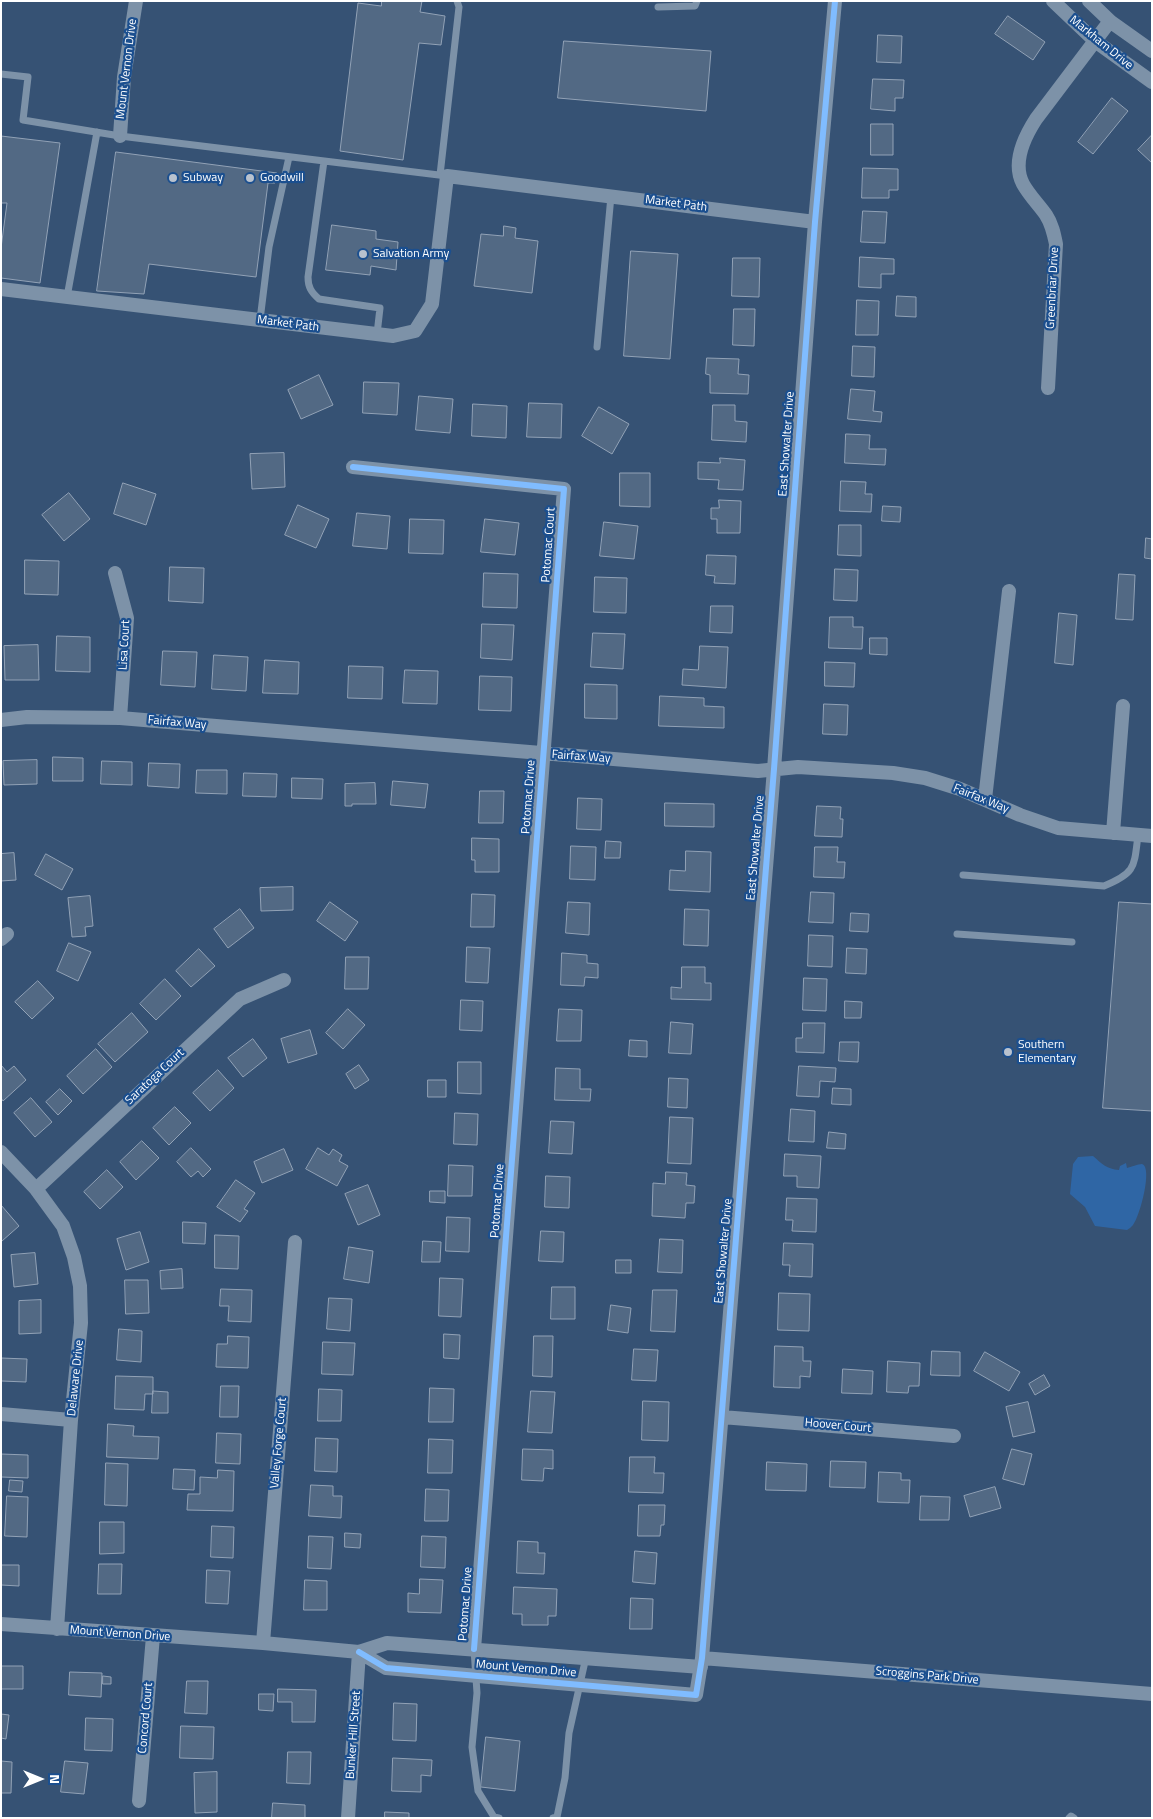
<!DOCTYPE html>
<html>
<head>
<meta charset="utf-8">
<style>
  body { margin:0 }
  #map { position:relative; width:1153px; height:1819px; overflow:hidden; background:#365274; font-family:"Titillium Web",sans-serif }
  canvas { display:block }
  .frame { position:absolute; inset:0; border:2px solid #fff; pointer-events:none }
  .north { position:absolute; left:15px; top:1754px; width:50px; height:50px; -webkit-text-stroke:4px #1b4f8f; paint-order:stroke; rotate:90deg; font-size:14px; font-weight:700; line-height:20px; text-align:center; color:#fff }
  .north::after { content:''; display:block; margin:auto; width:18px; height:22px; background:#fff; clip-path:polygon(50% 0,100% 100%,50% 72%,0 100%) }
</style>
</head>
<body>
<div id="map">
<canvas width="1153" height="1819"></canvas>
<div class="frame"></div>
<div class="north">N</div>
</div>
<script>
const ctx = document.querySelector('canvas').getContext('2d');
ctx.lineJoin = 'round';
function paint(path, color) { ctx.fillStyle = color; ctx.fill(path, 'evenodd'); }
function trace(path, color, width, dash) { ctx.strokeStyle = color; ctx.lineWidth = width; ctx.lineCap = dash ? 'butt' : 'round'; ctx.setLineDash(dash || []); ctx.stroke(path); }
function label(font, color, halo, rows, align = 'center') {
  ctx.font = font + ' "Titillium Web",sans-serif'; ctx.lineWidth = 4.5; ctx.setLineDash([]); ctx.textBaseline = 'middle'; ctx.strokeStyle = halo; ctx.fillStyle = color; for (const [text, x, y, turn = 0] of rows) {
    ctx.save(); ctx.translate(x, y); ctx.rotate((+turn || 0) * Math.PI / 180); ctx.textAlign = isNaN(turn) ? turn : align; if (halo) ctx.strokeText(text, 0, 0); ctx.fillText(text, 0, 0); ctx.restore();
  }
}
paint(new Path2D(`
  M1093 1156C1102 1164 1107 1169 1119 1170L1120 1166 1126 1163 1127 1168C1131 1167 1138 1164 1142 1164 1153 1167 1140 1216 1133 1225 1131 1227 1129 1229 1127 1230L1095 1226 1085 1207 1070 1194 1073 1164 1078 1157Z`), '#2f66a5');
const building = new Path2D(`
  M382 1H422L420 12 445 16 441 45 419 43 403 160 340 151 358 3 381 6Z
  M1008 16 1045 42 1033 60 995 34Z
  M878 35 902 36 901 63 877 62Z
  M564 41 711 51 706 111 558 98Z
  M873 79 904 80 903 98H895V111L871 109Z
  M1112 98 1128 111 1093 154 1078 142Z
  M871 124H893V155H871Z
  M1152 135V163L1138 150Z
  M1 136 60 143 40 283 1 278V248L7 203H1Z
  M116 152 277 173 275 183H268L256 277 149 264 144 294 97 291Z
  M863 168 898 169V190H889V198H862Z
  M863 211 887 212 885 243 861 242Z
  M332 225 376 231V239L398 242 396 270 371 266 370 275 326 270Z
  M504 226 516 228 515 238 538 241 532 293 474 286 481 234 503 236Z
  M631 251 678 254 670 359 624 356Z
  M860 257 894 259V274H881V288L859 287Z
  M733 258H760L759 297 732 296Z
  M897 296 916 297V317L896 316Z
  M857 300 879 301 878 335H856Z
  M734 309H755L754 346 733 345Z
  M853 346 875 347 874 377 852 376Z
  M707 358 739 359 738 374 749 375 748 394 710 393V375L706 374Z
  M319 375 333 405 301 419 288 390Z
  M364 382 399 383 397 415 363 413Z
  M851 389 875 391 873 411 882 412 881 422 848 419Z
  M419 396 453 399 450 433 416 430Z
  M529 403 562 404 561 438 527 437Z
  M473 404 507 406 506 438 472 436Z
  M713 405H735V421L747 422 746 442 712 440Z
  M599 407 629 424 612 454 582 436Z
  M846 434 870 435 869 449H886L885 465 845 463Z
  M284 453 285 487 252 489 250 454Z
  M720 458 745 460 743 490 718 489 719 480 698 479V462L720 463Z
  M620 473H650V507L620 506Z
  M841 481 866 482 865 494H872L871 512 840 511Z
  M123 483 156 494 146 525 114 514Z
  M69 493 90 519 64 541 42 515Z
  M719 500 741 501 740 533H717V519H711V508H719Z
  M298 505 329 519 316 548 285 535Z
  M883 506 901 507 900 522 882 521Z
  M357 513 390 516 387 549 353 546Z
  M410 519 444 520 443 554 409 553Z
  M485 519 519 523 515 555 481 552Z
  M604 522 638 526 634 559 600 556Z
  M839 525H861V556L838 555Z
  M1146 538 1152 539V559L1145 558Z
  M707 555 736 556 735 584 714 583 715 576 706 575Z
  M25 560 59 561 58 595 25 594Z
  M170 567 204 568 203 603 169 601Z
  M835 569 858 570 857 601 834 600Z
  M484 573 518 574 517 608 483 607Z
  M1119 574 1135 575 1133 620 1116 619Z
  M595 577 627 578 626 613 594 612Z
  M711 606H733L732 633 710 632Z
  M1059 613 1077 615 1073 665 1055 663Z
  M830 617H853V627H863L862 649 829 648Z
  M482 624 514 625 512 660 481 658Z
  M593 633 625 634 623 669 591 667Z
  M57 636 90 637V672L56 671Z
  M870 638H887V655L870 654Z
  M38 645 39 680H5L4 646Z
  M700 646 728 647 726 688 682 685 683 669 698 670Z
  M163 651 197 652 195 687 161 685Z
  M214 655 248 657 246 691 212 689Z
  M265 660 299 662 298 694 263 693Z
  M825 662 855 663 854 687 825 686Z
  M349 666 383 667 382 699 348 698Z
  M405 670 438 671 437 704 403 703Z
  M480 676 512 677 511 711 479 710Z
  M585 684 617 685V719L585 718Z
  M660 696 704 698V706L724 707V728L659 726Z
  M824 704 848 705 847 735 823 734Z
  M53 757 83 758V781H53Z
  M37 760V784L4 785 3 761Z
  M102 761 132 762V785L101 784Z
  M149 763 180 764 179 788 148 786Z
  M197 770H227V794L196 793Z
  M244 773 277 774 276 797 243 796Z
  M292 778 323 779 322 799 292 798Z
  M393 781 428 784 425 808 391 805Z
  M375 783 376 804H352V806H345V784Z
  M480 791H504L503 823H479Z
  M578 798 602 799 601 830 577 829Z
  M665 803 714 804V827L665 826Z
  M817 806 841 807 840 819H843L842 837 815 836Z
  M472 838 499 839V872H475V860H472Z
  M606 841 621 842 620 858H605Z
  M571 846 596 847 595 880 570 879Z
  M815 847H838L837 862H845L844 878 814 877Z
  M686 851 711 852 710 892 669 890 670 870 685 871Z
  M14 853 16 880 1 881V854Z
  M46 854 73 869 62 890 35 875Z
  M293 887V910L261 911 260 888Z
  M811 892 834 893 833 923 809 922Z
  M472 894 495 895 494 927H471Z
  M90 896 93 926 85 927 86 936 72 937 68 898Z
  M330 902 358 922 345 941 317 921Z
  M568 902 590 903 589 935 566 933Z
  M1119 902 1152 904V1111L1103 1108Z
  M240 909 254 928 228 948 214 929Z
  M685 909 709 910 708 946 684 945Z
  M851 913 869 914 868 932 850 931Z
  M809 935 833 936 832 967 808 966Z
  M69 943 91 952 78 981 57 971Z
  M467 947 490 948 488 983 466 982Z
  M847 948 867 949 866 974 846 973Z
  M199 949 215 966 191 987 176 971Z
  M562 953 587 955V963L598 964V978L585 977 584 986 561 985Z
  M346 957H369L368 989H345Z
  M682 967H705V983H711V1000L671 999V987L681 988Z
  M804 978 827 979 826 1011 803 1010Z
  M165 979 181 996 156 1020 140 1004Z
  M38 981 54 998 32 1019 15 1002Z
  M461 1000 483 1001 482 1031 460 1030Z
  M845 1001 862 1002 861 1018H845Z
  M348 1009 365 1025 343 1049 326 1033Z
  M559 1009 582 1010 581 1041H557Z
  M132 1013 148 1032 115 1062 98 1044Z
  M671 1022 693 1024 691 1054 669 1053Z
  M803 1023H825L824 1053 796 1052V1038H802Z
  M310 1030 317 1054 288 1063 281 1039Z
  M253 1039 267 1058 243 1077 228 1058Z
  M630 1040 647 1041V1057L629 1056Z
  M840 1042H859L858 1062 839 1061Z
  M96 1049 112 1067 83 1094 67 1076Z
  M458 1062H481V1094L458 1093Z
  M1 1065 7 1072 14 1066 26 1080 3 1101 1 1098Z
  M359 1065 369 1080 355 1089 346 1074Z
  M799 1066 836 1068 835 1082 820 1081 819 1097 797 1096Z
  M556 1068 580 1069V1089H591L590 1101 555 1100Z
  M218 1070 234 1088 210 1111 193 1093Z
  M669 1078 688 1079 687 1108 668 1107Z
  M428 1080H446V1097H428Z
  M833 1088 851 1089V1105L832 1104Z
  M60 1089 72 1101 58 1115 46 1102Z
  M31 1098 52 1122 35 1137 14 1113Z
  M175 1107 191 1123 169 1145 153 1128Z
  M791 1109 815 1111 814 1142 789 1141Z
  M455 1113 478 1114 477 1145 454 1144Z
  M670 1117 693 1118 691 1164 668 1163Z
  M551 1121 574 1122 572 1154 549 1153Z
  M829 1132 846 1134 845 1149 827 1148Z
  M142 1141 159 1158 136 1180 120 1162Z
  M191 1148 211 1169 203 1177 198 1171 191 1177 177 1162Z
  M318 1148 329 1155 333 1149 342 1155 339 1161 348 1166 337 1186 306 1169Z
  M284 1149 293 1170 262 1183 254 1162Z
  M785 1154 821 1156 819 1188 797 1187V1176H784Z
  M449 1165 473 1166 472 1196H448Z
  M107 1170 123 1187 100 1209 84 1192Z
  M666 1172 687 1173 686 1185 695 1186 694 1203H686L685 1218 652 1216 653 1183 665 1184Z
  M546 1176 570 1177 569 1208 545 1207Z
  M236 1180 255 1193 244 1209 248 1211 240 1222 217 1207Z
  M368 1185 380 1215 358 1225 345 1194Z
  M430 1191H445V1203L430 1202Z
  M787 1198 817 1199 816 1232 792 1231 793 1220H786Z
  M1 1205 19 1226 2 1241 1 1240Z
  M447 1217 470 1218 469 1252 446 1251Z
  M183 1222 206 1223 205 1244 183 1243Z
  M541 1231 564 1232 563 1262 539 1261Z
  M140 1232 149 1262 126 1270 117 1239Z
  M215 1235 239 1236 238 1269 215 1268Z
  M660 1239 683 1240 682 1273 658 1272Z
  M423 1241 441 1242 440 1262H422Z
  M784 1243 813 1244 812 1277 789 1276 790 1265H783Z
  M349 1247 373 1251 369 1283 344 1279Z
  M35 1253 38 1284 14 1287 11 1255Z
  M616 1260H631V1273H616Z
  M182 1269 183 1288 161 1289 160 1271Z
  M440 1278 463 1279 461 1317 439 1316Z
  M125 1280H148L149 1313 126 1314Z
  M552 1287H575V1319H551Z
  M221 1289 252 1290 251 1322 228 1321 229 1306H220Z
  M653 1290H677L675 1332 651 1331Z
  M779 1293 810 1294 809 1331 778 1330Z
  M329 1298 352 1299 350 1331 327 1329Z
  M41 1300V1333L19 1334V1301Z
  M611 1305 631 1308 628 1333 608 1330Z
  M119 1329 142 1331 141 1362 117 1360Z
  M444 1334 460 1335 459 1359 444 1358Z
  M228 1336 249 1337 248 1368 216 1367 217 1344H227Z
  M534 1336H553L552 1377 533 1376Z
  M323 1342 355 1343 353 1375 322 1374Z
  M775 1346 803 1347V1361H811L810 1377 800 1376V1388L774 1387Z
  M634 1349 658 1350 656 1381 632 1380Z
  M932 1351 960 1352V1376L931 1375Z
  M985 1352 1020 1372 1009 1391 974 1371Z
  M1 1358 27 1359 26 1382 1 1381Z
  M888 1361 920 1363 919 1386H909L908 1393 887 1392Z
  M843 1369 873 1371 872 1394 842 1393Z
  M1044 1375 1050 1386 1035 1395 1029 1384Z
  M116 1376 153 1377V1394H145L144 1410 115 1409Z
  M221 1386H239L238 1417H220Z
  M430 1388 454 1389 453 1422H429Z
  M319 1389 342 1390 341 1421H318Z
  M153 1391 168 1392V1413H152Z
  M531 1391 555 1392 552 1433 528 1432Z
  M643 1401 669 1402 668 1441 642 1440Z
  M1028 1402 1035 1432 1013 1437 1006 1407Z
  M108 1424 134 1426 133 1436 159 1437 158 1459 107 1457Z
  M217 1433 241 1434 240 1464 216 1463Z
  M316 1438 338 1439 337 1472 315 1471Z
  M429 1439 453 1440 452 1473H428Z
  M523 1449 553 1450V1469L544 1468 543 1481 522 1480Z
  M1012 1449 1032 1454 1024 1485 1003 1479Z
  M1 1454 28 1455V1478L1 1477Z
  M630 1457H655L654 1473H664L663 1493 629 1492Z
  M831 1461 866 1462 865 1488 830 1487Z
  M767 1462 807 1464 806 1491 766 1490Z
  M106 1463 128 1464 127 1506 105 1505Z
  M174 1469 195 1470 194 1490 173 1489Z
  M218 1470 234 1471 233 1511 187 1510 188 1494H200V1477L217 1478Z
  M879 1472 901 1473V1480H910L909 1503 878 1502Z
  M10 1480 23 1481 22 1492 9 1491Z
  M311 1485 333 1486V1496H342L341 1518 309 1516Z
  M995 1487 1001 1508 970 1517 964 1496Z
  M426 1489 449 1490 448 1521H425Z
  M7 1496 28 1497 27 1537 5 1536Z
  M921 1496 950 1497 949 1520H920Z
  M639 1505H665L664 1525H661L660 1536H638Z
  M100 1522H124V1553L100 1554Z
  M212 1526 234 1527 233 1558 211 1557Z
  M345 1533 361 1534 360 1548 345 1547Z
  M309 1536 333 1537 331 1569 308 1568Z
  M422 1536 446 1537 445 1568 421 1567Z
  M518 1541 538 1542V1553H545L544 1574 517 1573Z
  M635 1551 657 1553 655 1584 633 1582Z
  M99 1564H122L121 1594H98Z
  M2 1565H19V1586L1 1585Z
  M207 1570 230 1571 228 1604 206 1603Z
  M420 1579 443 1580 441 1613 408 1612V1593L419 1594Z
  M305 1580 327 1581V1610H304Z
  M514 1587 557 1589 556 1616H548V1625H522V1614H513Z
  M631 1598 653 1599 652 1629H630Z
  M1 1666H23V1689H1Z
  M70 1672 102 1673 101 1697 69 1695Z
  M103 1676 111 1677V1684H103Z
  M187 1681H208L207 1714 185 1713Z
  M278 1689 316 1690 315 1722H292V1702H278Z
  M259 1694H274L273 1711 259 1710Z
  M394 1703 417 1704 416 1741 393 1740Z
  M1 1714 9 1715 6 1739 1 1738Z
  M86 1718 113 1719 112 1751 85 1750Z
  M181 1726 214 1727 213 1759 180 1758Z
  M486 1737 520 1741 515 1791 481 1787Z
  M288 1752H311L310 1784 287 1783Z
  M393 1758 432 1760 431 1776 421 1775V1792L392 1791Z
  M1 1761 12 1762 11 1793H1Z
  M65 1761 88 1763 84 1794 61 1792Z
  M217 1772V1812L195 1813 194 1773Z
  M273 1803 305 1805V1818H272Z
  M385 1812 409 1813V1818H385Z`);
paint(building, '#526984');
trace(building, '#92a2b6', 1);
trace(new Path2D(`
  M658 7 695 6 697 1
  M1 74 28 77 23 120 120 136 447 176
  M324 161 308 277C308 287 311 292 319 299L380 308 377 334
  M440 175 459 7 457 1
  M67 297 97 132
  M260 320 269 247 289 157
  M597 347 611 196
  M963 875 1104 886C1136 873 1134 867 1138 835
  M957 934 1072 942
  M474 1649 477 1693 472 1747 478 1791 494 1817 499 1818
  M553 1818 557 1817 565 1778 569 1733 586 1657
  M1069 1818 1071 1816 1074 1818`), '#7d92a8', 7);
trace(new Path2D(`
  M1053 1 1095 41 1152 82
  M1089 1 1111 22 1152 51
  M120 136 124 77 136 1
  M1 289 393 336 415 331 432 304 447 176 815 222
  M1048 388 1056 244C1054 234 1052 224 1046 215 1039 205 1029 195 1023 184 1012 163 1025 136 1036 119L1110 21
  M353 467 564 489 474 1649
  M115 573 127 618 120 718
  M1 720 27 717 120 718 758 771 798 767 893 773 925 778 960 789 1020 815 1058 828 1152 836
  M985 799 1009 591
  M1113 833 1123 706
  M1 939 7 934
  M1 1152 36 1189 63 1226 74 1257 80 1286 81 1323 71 1420 57 1629
  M36 1189 240 999 284 980
  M1 1414 71 1420
  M722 1417 954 1436
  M1 1624 263 1643 359 1652 387 1643 701 1667
  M263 1643 295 1242
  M359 1652 386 1668 696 1695 702 1658 774 769 815 222 835 1
  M702 1658 1152 1694
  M139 1801 153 1636
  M348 1818 359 1652`), '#7d92a8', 14);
trace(new Path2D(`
  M353 467 564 489 474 1649
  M359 1652 386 1668 696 1695 702 1658 774 769 815 222 835 1`), '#80bcff', 6);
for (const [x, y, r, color] of [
  [173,178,5,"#b9c2ce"],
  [250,178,5,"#b9c2ce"],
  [363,254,5,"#b9c2ce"],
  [1008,1052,5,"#b9c2ce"]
]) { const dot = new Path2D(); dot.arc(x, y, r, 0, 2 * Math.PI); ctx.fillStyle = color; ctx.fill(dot); trace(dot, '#1b4f8f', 2); }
label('12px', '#fff', '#1b4f8f', [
  ["Markham Drive",1101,43,39],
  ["Mount Vernon Drive",127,69,-83],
  ["Market Path",676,204,7],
  ["Greenbriar Drive",1053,288,-87],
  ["Market Path",288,324,7],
  ["East Showalter Drive",787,444,-86],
  ["Potomac Court",549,545,-86],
  ["Lisa Court",125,645,-87],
  ["Fairfax Way",177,723,5],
  ["Fairfax Way",581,757,4],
  ["Potomac Drive",529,797,-86],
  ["Fairfax Way",981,799,22],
  ["East Showalter Drive",756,848,-85],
  ["Saratoga Court",155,1077,-43],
  ["Potomac Drive",498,1201,-86],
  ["East Showalter Drive",724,1251,-85],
  ["Delaware Drive",76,1378,-84],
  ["Hoover Court",838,1426,5],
  ["Valley Forge Court",279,1443,-85],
  ["Potomac Drive",466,1604,-86],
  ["Mount Vernon Drive",120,1634,4],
  ["Mount Vernon Drive",526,1669,5],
  ["Scroggins Park Drive",927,1676,5],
  ["Concord Court",146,1718,-85],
  ["Bunker Hill Street",354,1735,-86]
]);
label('12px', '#fff', '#1b4f8f', [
  ["Subway",183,178],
  ["Goodwill",260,178],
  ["Salvation Army",373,254],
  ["Southern",1018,1045],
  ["Elementary",1018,1059]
], 'left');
</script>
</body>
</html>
